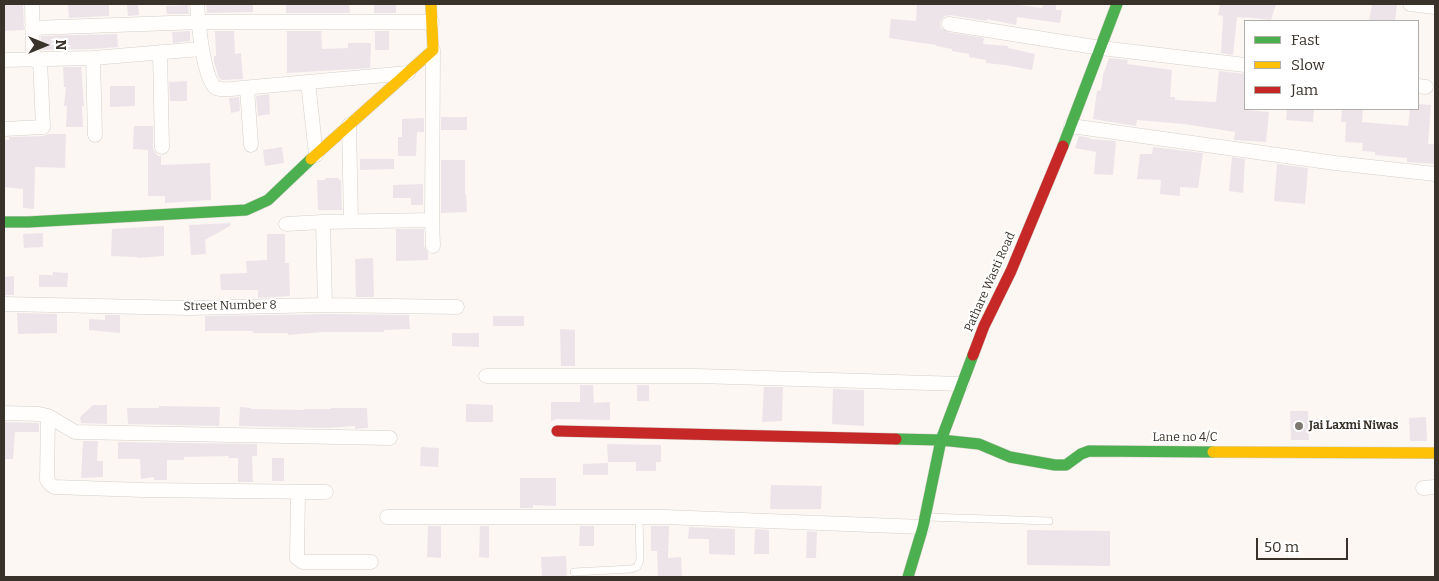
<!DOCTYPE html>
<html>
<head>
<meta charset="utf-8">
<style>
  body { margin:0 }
  #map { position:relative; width:1439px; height:581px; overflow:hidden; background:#fcf7f2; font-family:Bitter,serif }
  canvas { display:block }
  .frame { position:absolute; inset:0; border:5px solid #39322a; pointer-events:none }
  .legend { position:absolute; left:1244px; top:20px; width:175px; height:90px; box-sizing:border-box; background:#fff; border:1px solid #b0adaa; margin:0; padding:6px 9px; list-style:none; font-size:15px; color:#39322a }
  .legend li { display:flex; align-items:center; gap:10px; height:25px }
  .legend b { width:25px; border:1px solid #b0adaa }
  .north { position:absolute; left:20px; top:20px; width:50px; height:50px; -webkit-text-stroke:4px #fff; paint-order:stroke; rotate:90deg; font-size:14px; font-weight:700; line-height:20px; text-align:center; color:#39322a }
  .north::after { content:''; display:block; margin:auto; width:18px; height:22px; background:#39322a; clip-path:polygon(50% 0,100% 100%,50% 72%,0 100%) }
  .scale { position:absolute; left:1256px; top:538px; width:92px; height:22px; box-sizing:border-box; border:2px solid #39322a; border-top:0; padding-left:6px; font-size:15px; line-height:18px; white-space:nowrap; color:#39322a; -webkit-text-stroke:4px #fff; paint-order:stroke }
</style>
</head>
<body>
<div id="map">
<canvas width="1439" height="581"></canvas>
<div class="frame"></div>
<ul class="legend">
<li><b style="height:6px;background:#4caf50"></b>Fast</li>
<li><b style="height:6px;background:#ffc107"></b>Slow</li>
<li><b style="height:6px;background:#c62828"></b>Jam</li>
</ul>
<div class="north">N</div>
<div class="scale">50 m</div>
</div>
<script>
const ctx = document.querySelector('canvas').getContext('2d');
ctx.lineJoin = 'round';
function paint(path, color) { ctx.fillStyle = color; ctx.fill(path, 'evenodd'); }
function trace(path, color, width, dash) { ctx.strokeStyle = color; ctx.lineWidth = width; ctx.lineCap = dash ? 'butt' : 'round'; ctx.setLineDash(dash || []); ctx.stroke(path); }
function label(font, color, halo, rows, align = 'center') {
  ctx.font = font + ' Bitter,serif'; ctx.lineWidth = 4; ctx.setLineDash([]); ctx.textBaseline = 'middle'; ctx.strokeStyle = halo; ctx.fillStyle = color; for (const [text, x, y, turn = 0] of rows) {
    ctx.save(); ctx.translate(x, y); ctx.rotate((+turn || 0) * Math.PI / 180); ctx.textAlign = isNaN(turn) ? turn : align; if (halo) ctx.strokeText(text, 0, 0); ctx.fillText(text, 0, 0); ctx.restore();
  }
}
paint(new Path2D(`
  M4 4H23L24 30 4 31Z
  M68 4H109V16L69 18Z
  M127 4H138L139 15 128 16Z
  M206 4H253V12L207 13Z
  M286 4H349L350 13H286Z
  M374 4H396V13H374Z
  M917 4H1019V5L1042 8 1043 4H1056V10H1062L1060 23 1017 17 1016 25 987 19V21L950 15 945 16 942 19 940 23 941 28 947 32 984 38 983 44 1008 46V48L1035 54 1032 70 1005 65 986 63V60L969 57V54L952 51V49L936 46V45L889 38 891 19 916 21Z
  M1220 4H1276L1271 20 1245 17V18L1237 17 1233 55 1221 53 1223 16 1218 15Z
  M1372 4 1397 5 1395 21H1369Z
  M188 5 189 14H167L166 6Z
  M190 31V41L173 43 172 32Z
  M215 31H234L235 54 241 53 243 79 222 80 219 78 214 62V56H216Z
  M287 31H321L322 49 348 48V43H371L370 68 287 73Z
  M375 31H389V50H375Z
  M117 34 118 47 93 49 42 50 41 36Z
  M1109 58 1128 60 1127 64 1172 70 1170 97H1175V100L1216 102 1219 71 1245 74V110L1269 112 1266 142 1234 140 1235 132 1184 124 1137 120 1136 126 1093 119 1097 91 1101 90 1103 75Z
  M63 67H81L84 106H82L83 127H66L67 106H64L66 87H64Z
  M187 81V101H170L169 82Z
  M110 86H135V106L110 107Z
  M269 94 270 114 258 116 256 96Z
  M239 97 240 111 231 113 229 98Z
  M1418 104 1431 105 1428 144H1435V164L1407 162V158L1375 155V152L1362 151 1363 143 1345 142 1346 122H1341L1342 109H1363L1362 122 1408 126 1410 109H1418Z
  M1287 109H1314L1313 122 1286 120Z
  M441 117H467V130H441Z
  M424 118V132H417L416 156H398V137H402V119Z
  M134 126H153V148L155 152 158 156H161V165L210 163 211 200 165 203V196H148V150L133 149Z
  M48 134H66L65 168 35 167 34 209 23 208V189L4 187V140H9V137L43 136Z
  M1079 136 1090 138V139L1116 141 1113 175 1094 174 1096 152 1075 148Z
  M282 147 284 163 265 166 263 150Z
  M1153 147 1203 153 1198 188 1180 187V196L1160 194 1161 180 1137 179 1140 154H1152Z
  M1232 157 1245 159 1243 193 1229 191Z
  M360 159H394V169L360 170Z
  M441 160H465V194H466L467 212 441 213Z
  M1277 164 1308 168 1305 204 1274 201Z
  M325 178H339V180H341L342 210H318L317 180H325Z
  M423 184V205H411V198H393V185Z
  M231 223 230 226 205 240 206 254 191 255 189 225Z
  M164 226V256L137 258V257L111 256 112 229Z
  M396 229H424V246L428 253V260L396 261Z
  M43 233V247L24 248 23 234Z
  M267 234H285V263H289L290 296 258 298V290H221L220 274 247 273 246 261 267 260Z
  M373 258 374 297H356L355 259Z
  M53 272 68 273 67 287H39V275H53Z
  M14 276V295H4V277Z
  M17 313 57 314V333L18 334Z
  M331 314 409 315 410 329 384 330V332H322L288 335V333H253V331H205V316Z
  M105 315H120V333L89 330V319L105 320Z
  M493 316H524V326H493Z
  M560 329 575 330V366H561Z
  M452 333H479V347L452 346Z
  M580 385H593L594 403 610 402V420L557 419 551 421V402H580Z
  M637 385H649V401H637Z
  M764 387H783L782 421 762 422Z
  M833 389 864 390V426L832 424Z
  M466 404 493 405V422H466Z
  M93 405H107V424L81 423 80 417Z
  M159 406 220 407 219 426 128 424 127 408H159Z
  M240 407 251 408V409L304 410V409H331V408H367L368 428 355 429V426L326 428 239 426Z
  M1290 411H1308L1309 440H1291Z
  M1426 417 1427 441H1410L1409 418Z
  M4 422 39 423V432H15L13 459H4Z
  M83 441H98L97 461H103V477L81 478Z
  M118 442 257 444V456H252L253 482H238V458H228L229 456 184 457V460H167V480H154V477L141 479 140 459H118Z
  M607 444 661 445V462H656V471H636V462H608Z
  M421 447 439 448 438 467 420 466Z
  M272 458H284V481H272Z
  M608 463V475H583V464Z
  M520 478H556V506L533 505V508H520Z
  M771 485 822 486 821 509H770Z
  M428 526H441V558L427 557Z
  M480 526H489V558L479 557Z
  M580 526H594V546H579Z
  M651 526H669L668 558 681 557 682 577H658L657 551H651Z
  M689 527 735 529V555L709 554V539H688Z
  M755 529 769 530V554H754Z
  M1027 530 1110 531V566L1027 565Z
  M807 531 817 532 816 558H806Z
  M566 556 567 577H542L541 557Z`), '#ede4ea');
const lane = new Path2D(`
  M927 517 1049 521
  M574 572 631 569 637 567 640 560 639 517`);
const street = new Path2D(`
  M32 4 33 60
  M197 4C198 19 203 79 216 88 220 90 226 89 231 89L408 73
  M1410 4 1435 7
  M949 24 1101 48 1245 65
  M32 28 199 22H432
  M160 52 162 147
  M93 58 95 135
  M4 60 93 58 201 49
  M308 82 316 155
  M1418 86 1426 87
  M247 88 251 145
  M349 125 351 221
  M1071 126 1335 163 1435 174
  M4 129 43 127 40 60
  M432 220 433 246
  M286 224 323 222
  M4 304 189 308 325 305 457 307
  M325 305 323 222 432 220 433 50
  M486 376H698L962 384
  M4 413 39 414 48 416 75 432 390 438
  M48 416 47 480 50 484 54 487 143 490 326 492
  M1423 488 1435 487
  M298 492 297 558 303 562H371
  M387 517H664L923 527`);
const fast = new Path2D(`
  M1063 146 1117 4
  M4 222H28L246 210 268 200 311 159
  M896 439 941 440 979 444 1010 457 1055 465H1066L1081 454 1089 451 1213 452
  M908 577 923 527 941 440 973 355`);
const slow = new Path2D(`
  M311 159 433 50 431 4
  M1213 452 1435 453`);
const jam = new Path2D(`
  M973 355 984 326 1011 271 1063 146
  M557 431 896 439`);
trace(lane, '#d5cfc9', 8);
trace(street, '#d5cfc9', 15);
trace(fast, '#d5cfc9', 12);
trace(slow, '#d5cfc9', 12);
trace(jam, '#d5cfc9', 12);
trace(lane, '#fffefd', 7);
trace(street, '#fffefd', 14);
trace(fast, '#4caf50', 11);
trace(slow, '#ffc107', 11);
trace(jam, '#c62828', 11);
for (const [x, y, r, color] of [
  [1299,426,5,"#7d7770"]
]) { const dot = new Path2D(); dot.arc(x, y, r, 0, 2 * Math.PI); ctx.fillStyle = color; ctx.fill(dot); trace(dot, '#fff', 2); }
label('12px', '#39322a', '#fff', [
  ["Pathare Wasti Road",990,282,-66],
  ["Street Number 8",230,306,-1],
  ["Lane no 4/C",1185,438]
]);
label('bold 12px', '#39322a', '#fff', [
  ["Jai Laxmi Niwas",1309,426]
], 'left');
</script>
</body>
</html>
